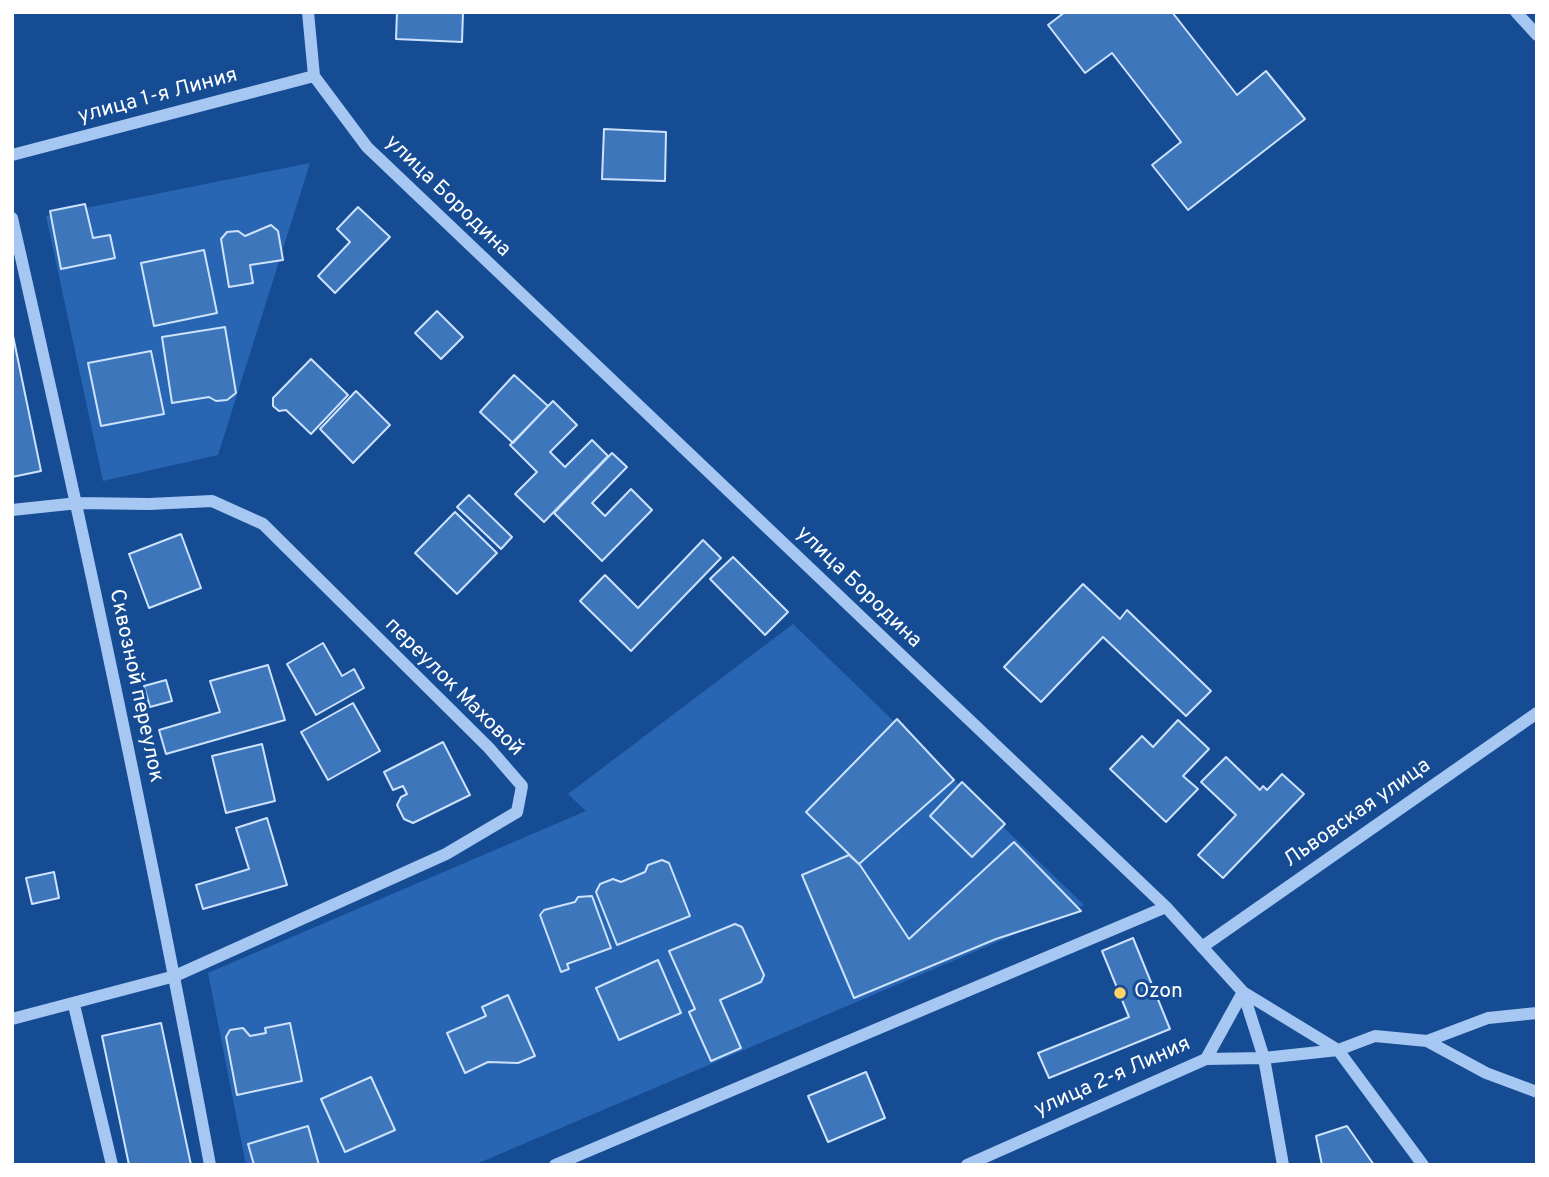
<!DOCTYPE html>
<html>
<head>
<meta charset="utf-8">
<style>
  body { margin:0 }
  #map { position:relative; width:1549px; height:1177px; overflow:hidden; background:#164c94; font-family:Overpass,sans-serif }
  canvas { display:block }
  .frame { position:absolute; inset:0; border:14px solid #fff; pointer-events:none }
</style>
</head>
<body>
<div id="map">
<canvas width="1549" height="1177"></canvas>
<div class="frame"></div>
</div>
<script>
const ctx = document.querySelector('canvas').getContext('2d');
ctx.lineJoin = 'round';
function paint(path, color) { ctx.fillStyle = color; ctx.fill(path, 'evenodd'); }
function trace(path, color, width, dash) { ctx.strokeStyle = color; ctx.lineWidth = width; ctx.lineCap = dash ? 'butt' : 'round'; ctx.setLineDash(dash || []); ctx.stroke(path); }
function label(font, color, halo, rows, align = 'center') {
  ctx.font = font + ' Overpass,sans-serif'; ctx.lineWidth = 6; ctx.setLineDash([]); ctx.textBaseline = 'middle'; ctx.strokeStyle = halo; ctx.fillStyle = color; for (const [text, x, y, turn = 0] of rows) {
    ctx.save(); ctx.translate(x, y); ctx.rotate((+turn || 0) * Math.PI / 180); ctx.textAlign = isNaN(turn) ? turn : align; if (halo) ctx.strokeText(text, 0, 0); ctx.fillText(text, 0, 0); ctx.restore();
  }
}
paint(new Path2D(`
  M310 163 218 455 103 481 46 216Z
  M793 624 1084 905 474 1165H246L208 973 586 811 568 794Z`), '#2866b3');
const building = new Path2D(`
  M397 12H463L462 42 396 39Z
  M1065 12H1172L1237 95 1266 71 1305 119 1188 210 1152 165 1181 142 1112 53 1085 73 1048 25Z
  M604 129 666 132 665 181 602 179Z
  M85 204 93 238 110 235 115 258 61 269 50 211Z
  M358 207 390 237 335 293 318 276 350 242 337 229Z
  M271 225 278 231 283 260 250 265 253 283 229 287 221 239 227 232 238 231 245 236Z
  M204 250 217 313 154 326 141 263Z
  M437 311 463 337 441 359 415 333Z
  M225 327 236 393 227 400 216 401 209 397 172 403 162 337Z
  M12 331 41 471 12 477Z
  M151 351 164 414 101 426 88 363Z
  M311 359 348 395 311 434 286 410 279 411 273 406V398Z
  M514 375 548 406 513 443 480 412Z
  M356 391 390 425 353 463 320 429Z
  M553 401 577 425 550 452 565 467 592 440 608 456 544 522 515 494 537 472 510 445Z
  M612 453 627 467 592 503 605 516 631 489 652 510 602 561 554 513Z
  M469 495 512 537 501 549 457 507Z
  M455 512 497 553 457 594 415 553Z
  M181 534 201 588 149 608 129 554Z
  M703 540 721 558 631 651 580 601 605 575 638 608Z
  M733 557 788 612 765 635 710 579Z
  M1083 584 1120 619 1127 610 1211 691 1186 716 1103 637 1041 702 1004 667Z
  M323 643 342 676 354 669 364 688 316 715 287 664Z
  M268 665 285 720 166 754 159 730 220 712 210 681Z
  M166 680 172 701 150 707 144 686Z
  M353 703 380 751 328 780 301 732Z
  M897 719 954 780 859 864 806 812Z
  M1178 720 1209 749 1183 776 1198 789 1166 822 1110 769 1142 736 1153 747Z
  M443 742 470 795 413 823 404 819 397 805 401 797 407 794 403 786 393 790 384 772Z
  M262 744 275 801 226 813 212 756Z
  M1226 757 1260 790 1263 786 1267 790 1282 774 1304 794 1223 878 1198 855 1236 815 1201 782Z
  M962 782 1005 824 972 857 930 816Z
  M267 818 287 885 203 909 196 885 249 869 236 828Z
  M1014 842 1081 911 996 939 854 998 802 875 849 855 860 865 909 939Z
  M662 860 669 863 690 916 617 945 596 892 600 884 613 879 621 882 645 872 648 865Z
  M54 872 59 898 32 904 26 878Z
  M592 896 611 948 567 964 569 969 561 972 540 915 544 910 575 902 578 897Z
  M735 924 742 927 764 975 761 982 720 1000 741 1048 711 1061 689 1012 695 1009 669 951Z
  M1133 938 1170 1029 1049 1078 1038 1053 1129 1017 1102 951Z
  M658 960 681 1013 619 1040 596 988Z
  M508 995 535 1056 518 1063 488 1062 465 1073 447 1033 486 1016 482 1007Z
  M161 1023 191 1165H129L102 1036Z
  M290 1023 302 1081 237 1095 226 1037 230 1030 243 1028 250 1036 266 1033 265 1028Z
  M866 1072 885 1118 828 1142 808 1096Z
  M371 1077 395 1130 345 1152 321 1099Z
  M308 1126 319 1165H254L248 1144Z
  M1347 1126 1374 1165H1322L1316 1136Z`);
paint(building, '#3e76bc');
trace(building, '#cde2fc', 2);
trace(new Path2D(`
  M308 12 314 76 367 147 1166 907 1243 992 1338 1050 1423 1165
  M1516 12 1537 35
  M12 155 314 76
  M12 218C84 532 151 848 210 1165
  M12 510 78 503 149 504 212 501 263 524 489 748 522 786 517 812 446 854 175 976 12 1019
  M1202 947 1537 713
  M1243 992 1264 1058 1283 1165
  M74 1005 112 1165
  M1427 1041 1488 1018 1537 1013
  M1206 1059 1264 1058 1338 1050 1375 1036 1427 1041 1486 1073 1537 1092
  M555 1165 1166 907
  M967 1165 1206 1059 1243 992`), '#a6c7f1', 12);
for (const [x, y, r, color] of [
  [1120,993,7,"#ffd366"]
]) { const dot = new Path2D(); dot.arc(x, y, r, 0, 2 * Math.PI); ctx.fillStyle = color; ctx.fill(dot); trace(dot, '#164c94', 2.5); }
label('21px', '#fff', '#164c94', [
  ["улица 1-я Линия",158,97,-15],
  ["улица Бородина",447,197,44],
  ["улица Бородина",858,588,44],
  ["Сквозной переулок",135,686,78],
  ["переулок Маховой",453,688,45],
  ["Львовская улица",1358,814,-35],
  ["улица 2-я Линия",1113,1078,-24]
]);
label('21px', '#fff', '#164c94', [
  ["Ozon",1134,993]
], 'left');
</script>
</body>
</html>
